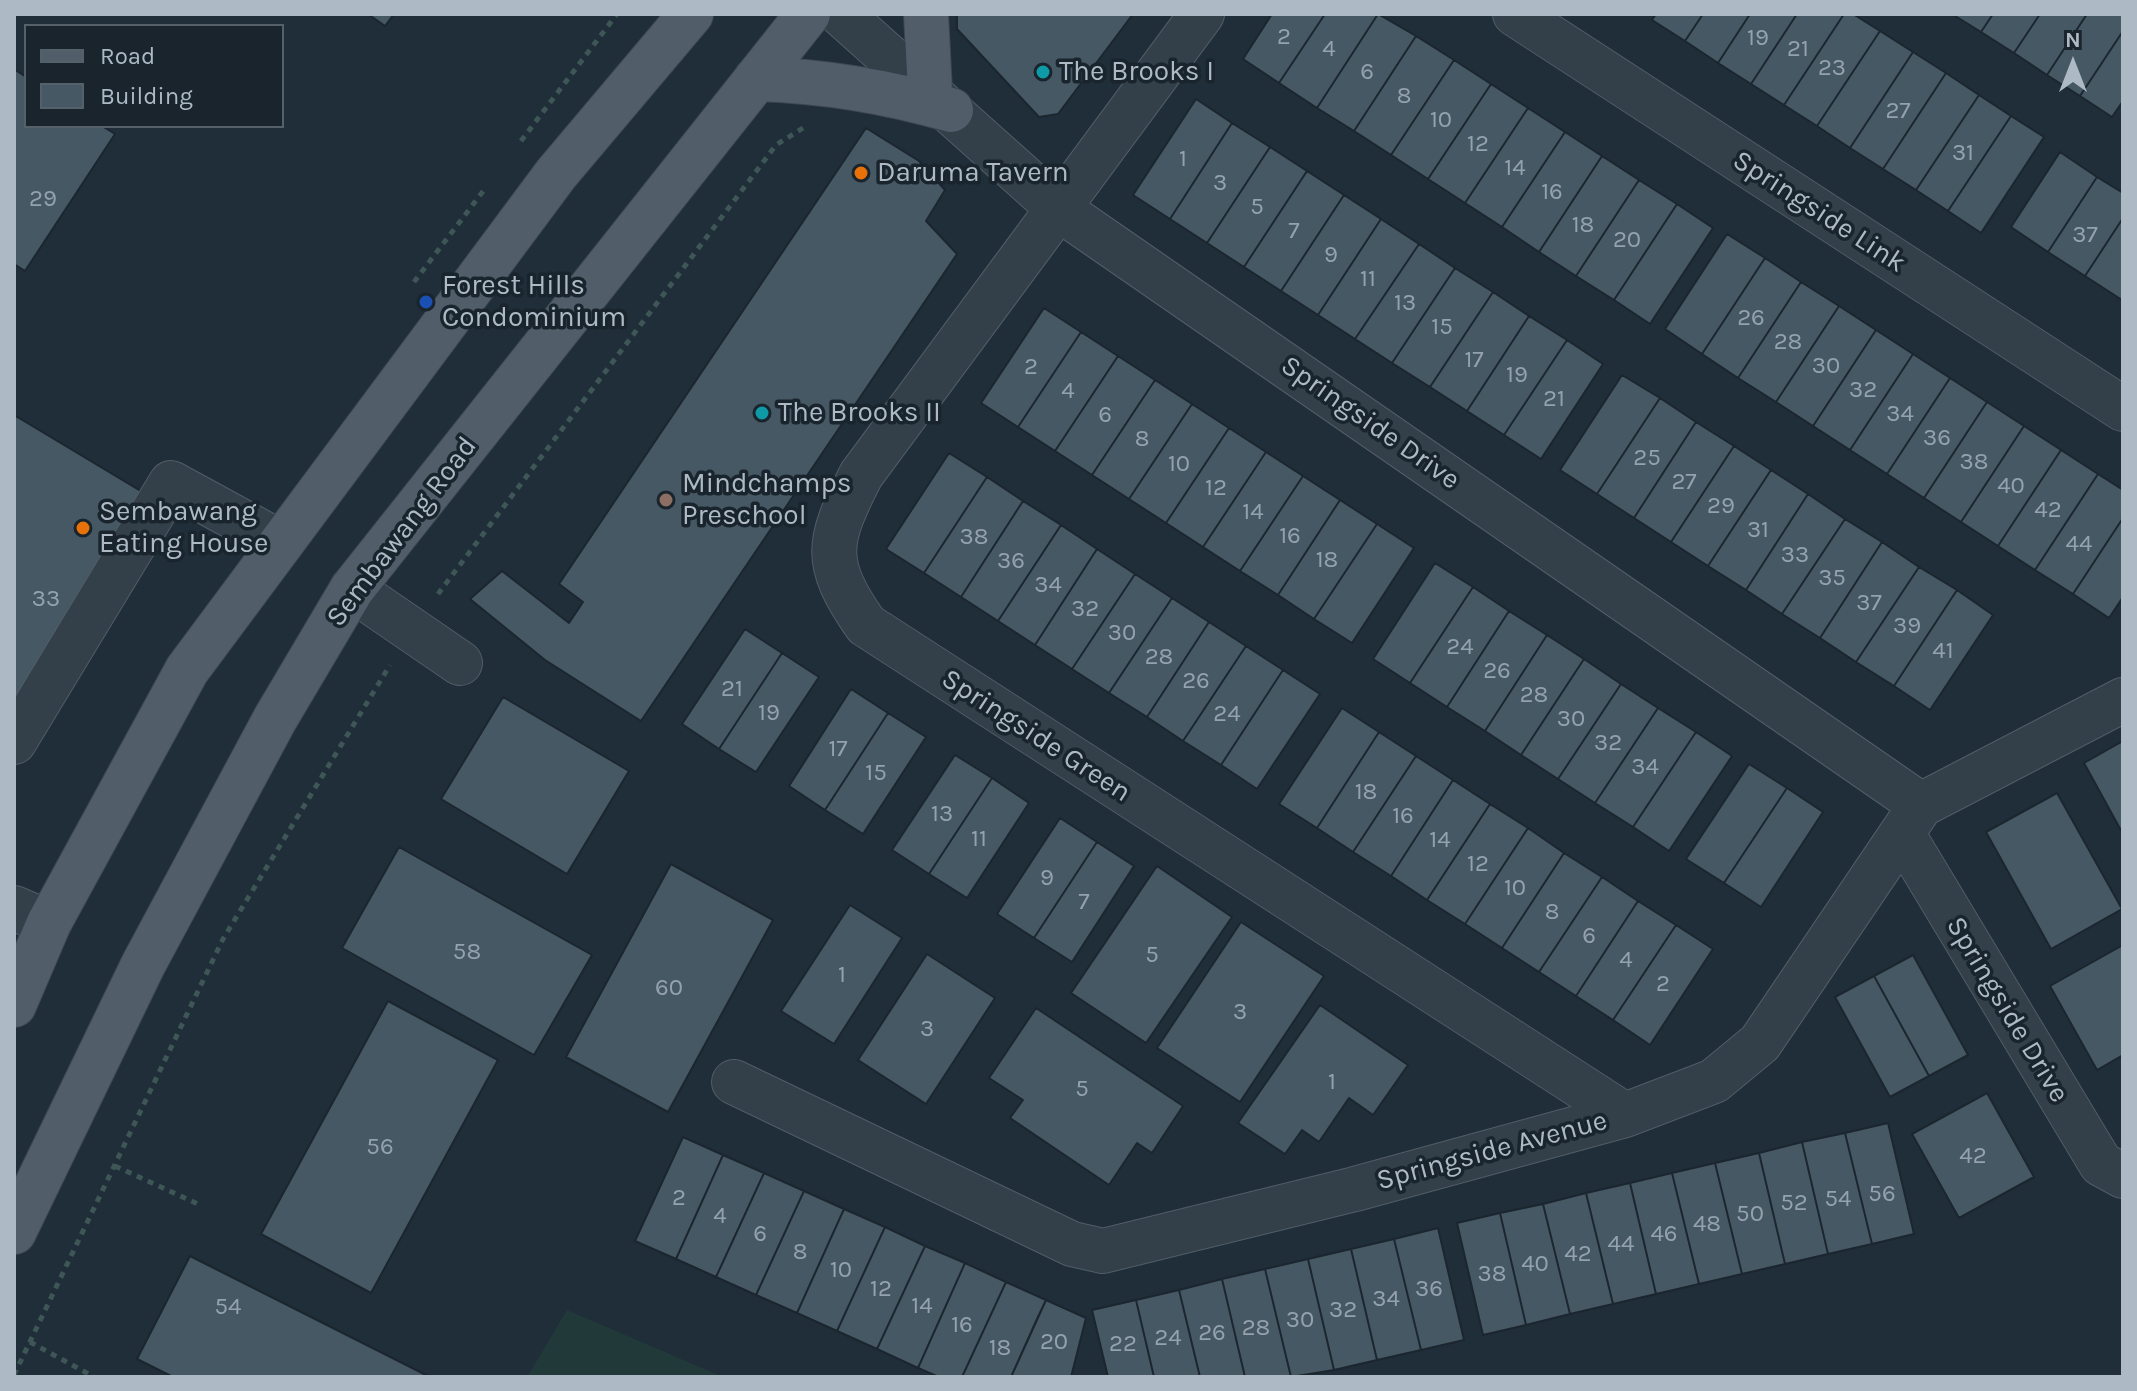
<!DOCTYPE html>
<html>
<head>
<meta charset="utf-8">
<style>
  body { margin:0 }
  #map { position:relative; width:2137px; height:1391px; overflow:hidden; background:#1f2e39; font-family:Karla,sans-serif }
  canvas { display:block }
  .frame { position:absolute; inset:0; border:16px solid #adbac6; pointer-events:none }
  .legend { position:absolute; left:24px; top:24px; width:260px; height:104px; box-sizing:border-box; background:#19242d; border:2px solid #54606a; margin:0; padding:10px 14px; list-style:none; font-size:24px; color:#adbac6 }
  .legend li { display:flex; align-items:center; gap:16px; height:40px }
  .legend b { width:40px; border:2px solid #54606a }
  .north { position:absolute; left:2033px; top:24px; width:80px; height:80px; -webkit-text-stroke:6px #19242d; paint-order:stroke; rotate:0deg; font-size:22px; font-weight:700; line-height:32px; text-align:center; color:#adbac6 }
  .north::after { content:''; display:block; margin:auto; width:28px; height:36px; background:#adbac6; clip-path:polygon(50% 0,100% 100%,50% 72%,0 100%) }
</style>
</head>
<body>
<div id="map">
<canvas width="2137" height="1391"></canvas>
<div class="frame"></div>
<ul class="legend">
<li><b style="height:10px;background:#515e69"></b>Road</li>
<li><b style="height:22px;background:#475865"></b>Building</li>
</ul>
<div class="north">N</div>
</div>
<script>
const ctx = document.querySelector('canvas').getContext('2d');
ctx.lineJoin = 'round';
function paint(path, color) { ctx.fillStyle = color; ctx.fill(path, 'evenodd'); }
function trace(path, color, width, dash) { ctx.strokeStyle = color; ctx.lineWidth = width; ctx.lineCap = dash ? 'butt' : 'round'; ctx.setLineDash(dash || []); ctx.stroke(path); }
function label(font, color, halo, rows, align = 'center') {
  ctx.font = font + ' Karla,sans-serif'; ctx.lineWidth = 7; ctx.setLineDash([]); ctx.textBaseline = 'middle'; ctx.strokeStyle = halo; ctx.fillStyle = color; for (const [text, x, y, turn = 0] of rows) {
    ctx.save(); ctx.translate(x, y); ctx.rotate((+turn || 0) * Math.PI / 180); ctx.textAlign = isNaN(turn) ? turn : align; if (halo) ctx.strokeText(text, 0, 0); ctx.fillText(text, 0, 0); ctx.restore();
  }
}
paint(new Path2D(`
  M567 1310 723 1377H527Z`), '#213a39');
const building = new Path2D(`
  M368 14H394L385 26Z
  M957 14H1133L1058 114 1039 117 957 29Z
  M1272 14H1325L1279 83 1243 59Z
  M1325 14H1378L1317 108 1279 83Z
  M1378 14 1416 36 1354 131 1317 108Z
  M1656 14H1703L1685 41 1652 20Z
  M1703 14H1750L1718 63 1685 41Z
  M1750 14H1797L1751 84 1718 63Z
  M1797 14H1844L1784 105 1751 84Z
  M1844 14H1853L1880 31 1817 126 1784 105Z
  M1952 14H1993L1981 32Z
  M1993 14H2040L2014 53 1981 32Z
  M2040 14H2087L2047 75 2014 53Z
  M2087 14H2123V31L2080 96 2047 75Z
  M1880 31 1913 52 1850 148 1817 126Z
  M2123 31V101L2112 117 2080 96Z
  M1416 36 1454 60 1391 155 1354 131Z
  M1913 52 1946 73 1883 169 1850 148Z
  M1454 60 1491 84 1428 179 1391 155Z
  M14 69 26 77V126H102L115 134 25 271 14 264Z
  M1946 73 1979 95 1916 190 1883 169Z
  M1491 84 1528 108 1465 203 1428 179Z
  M1979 95 2011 116 1948 211 1916 190Z
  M1196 99 1232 123 1170 219 1133 195Z
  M1528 108 1565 132 1502 227 1465 203Z
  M2011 116 2044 137 1981 233 1948 211Z
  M1232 123 1270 147 1207 243 1170 219Z
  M866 128 919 161 945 190 926 221 957 254 641 721 545 660 470 599 502 571 569 623 583 602 559 584Z
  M1565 132 1602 156 1539 252 1502 227Z
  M1270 147 1307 171 1244 267 1207 243Z
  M2060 152 2097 177 2048 252 2011 227Z
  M1602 156 1639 180 1576 276 1539 252Z
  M1307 171 1344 195 1281 291 1244 267Z
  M2097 177 2123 193V218L2085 276 2048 252Z
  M1639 180 1677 204 1614 300 1576 276Z
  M1344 195 1381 219 1318 315 1281 291Z
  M1677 204 1713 228 1650 324 1614 300Z
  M2123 218V299L2122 300 2085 276Z
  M1381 219 1419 244 1355 339 1318 315Z
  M1727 234 1765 258 1702 354 1665 329Z
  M1419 244 1455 268 1392 363 1355 339Z
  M1765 258 1801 282 1738 378 1702 354Z
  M1455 268 1493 292 1430 387 1392 363Z
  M1801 282 1839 306 1776 402 1738 378Z
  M1493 292 1529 316 1467 411 1430 387Z
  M1839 306 1876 330 1813 426 1776 402Z
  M1044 308 1081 332 1018 427 981 403Z
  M1529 316 1567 340 1504 435 1467 411Z
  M1876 330 1913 354 1850 450 1813 426Z
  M1081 332 1118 356 1055 451 1018 427Z
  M1567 340 1603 364 1541 459 1504 435Z
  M1913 354 1950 378 1887 474 1850 450Z
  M1118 356 1155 380 1092 475 1055 451Z
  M1622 375 1660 398 1597 494 1560 470Z
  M1950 378 1987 402 1924 498 1887 474Z
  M1155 380 1192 404 1129 499 1092 475Z
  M1660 398 1696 422 1634 518 1597 494Z
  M1987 402 2024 426 1961 522 1924 498Z
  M1192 404 1229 428 1166 523 1129 499Z
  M14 415 144 493 14 705Z
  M1696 422 1734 446 1671 542 1634 518Z
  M2024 426 2061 450 1998 546 1961 522Z
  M1229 428 1266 452 1203 547 1166 523Z
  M1734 446 1771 470 1708 566 1671 542Z
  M2061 450 2098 474 2035 570 1998 546Z
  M1266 452 1303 476 1240 571 1203 547Z
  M949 453 987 477 924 573 886 549Z
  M1771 470 1808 494 1746 590 1708 566Z
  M2098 474 2123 490V518L2073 594 2035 570Z
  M1303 476 1340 500 1278 595 1240 571Z
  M987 477 1023 501 961 597 924 573Z
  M1808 494 1845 519 1782 614 1746 590Z
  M1340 500 1377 524 1314 619 1278 595Z
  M1023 501 1061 525 998 621 961 597Z
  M2123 518V597L2109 618 2073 594Z
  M1845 519 1882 542 1820 638 1782 614Z
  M1377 524 1414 548 1352 643 1314 619Z
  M1061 525 1097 549 1035 645 998 621Z
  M1882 542 1919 567 1856 662 1820 638Z
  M1097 549 1135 574 1072 669 1035 645Z
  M1435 563 1473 587 1410 683 1373 659Z
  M1919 567 1957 590 1894 686 1856 662Z
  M1135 574 1172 598 1109 693 1072 669Z
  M1473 587 1509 611 1447 707 1410 683Z
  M1957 590 1993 615 1930 710 1894 686Z
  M1172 598 1209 622 1147 717 1109 693Z
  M1509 611 1547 635 1485 731 1447 707Z
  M1209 622 1246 646 1183 741 1147 717Z
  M745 629 782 653 719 749 682 724Z
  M1547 635 1584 659 1521 755 1485 731Z
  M1246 646 1283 670 1221 765 1183 741Z
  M782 653 819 677 756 772 719 749Z
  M1584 659 1621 684 1558 779 1521 755Z
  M1283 670 1320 694 1257 789 1221 765Z
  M1621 684 1658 708 1595 803 1558 779Z
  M851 689 888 713 825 810 789 786Z
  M503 697 629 771 567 874 441 799Z
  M1342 708 1379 732 1317 828 1279 804Z
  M1658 708 1696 732 1633 827 1595 803Z
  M888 713 926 737 863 834 825 810Z
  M1379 732 1416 756 1353 852 1317 828Z
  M1696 732 1732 756 1669 851 1633 827Z
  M2123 741V834L2084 763Z
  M955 755 992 778 929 874 892 850Z
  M1416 756 1453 780 1391 876 1353 852Z
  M1749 764 1787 788 1724 883 1686 859Z
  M992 778 1029 803 967 898 929 874Z
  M1453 780 1490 804 1427 900 1391 876Z
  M1787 788 1823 812 1761 907 1724 883Z
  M2057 793 2122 909 2051 949 1986 832Z
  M1490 804 1528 828 1465 924 1427 900Z
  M1060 818 1097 842 1034 938 997 914Z
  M1528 828 1564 853 1502 948 1465 924Z
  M1097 842 1134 866 1072 962 1034 938Z
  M399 847 592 955 534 1055 342 948Z
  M1564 853 1602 877 1539 972 1502 948Z
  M671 864 773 920 668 1112 566 1057Z
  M1157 866 1232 917 1146 1043 1071 993Z
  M1602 877 1638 901 1576 996 1539 972Z
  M1638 901 1676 925 1613 1020 1576 996Z
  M850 905 902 938 834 1044 781 1011Z
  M1241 922 1324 976 1240 1102 1157 1048Z
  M1676 925 1713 949 1650 1045 1613 1020Z
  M2123 945V1055L2097 1070 2050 986Z
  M927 954 995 998 926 1104 858 1060Z
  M1913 955 1968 1055 1929 1076 1874 976Z
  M1874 976 1929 1076 1890 1097 1835 997Z
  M388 1001 498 1060 371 1293 261 1234Z
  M1320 1005 1408 1065 1373 1115 1349 1098 1319 1142 1302 1130 1285 1154 1238 1123Z
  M1036 1008 1183 1106 1152 1153 1137 1143 1109 1185 1010 1118 1023 1100 989 1078Z
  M1987 1093 2034 1177 1959 1218 1912 1134Z
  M1888 1123 1914 1234 1872 1244 1845 1133Z
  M1845 1133 1872 1244 1828 1254 1802 1142Z
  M683 1137 723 1155 676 1259 635 1241Z
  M1802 1142 1828 1254 1785 1264 1759 1153Z
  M1759 1153 1785 1264 1742 1274 1715 1163Z
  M723 1155 764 1173 716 1277 676 1259Z
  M1715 1163 1742 1274 1699 1284 1672 1173Z
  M764 1173 804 1191 756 1295 716 1277Z
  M1672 1173 1699 1284 1656 1294 1630 1183Z
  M1630 1183 1656 1294 1613 1304 1586 1193Z
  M804 1191 844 1209 797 1313 756 1295Z
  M1586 1193 1613 1304 1570 1314 1543 1204Z
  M1543 1204 1570 1314 1526 1325 1500 1213Z
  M844 1209 885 1227 837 1331 797 1313Z
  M1500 1213 1526 1325 1483 1335 1457 1223Z
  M885 1227 925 1246 877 1349 837 1331Z
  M1438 1228 1464 1340 1421 1350 1394 1239Z
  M1394 1239 1421 1350 1377 1360 1351 1249Z
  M925 1246 965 1263 918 1368 877 1349Z
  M1351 1249 1377 1360 1334 1370 1308 1259Z
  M190 1256 430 1377H173L137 1359Z
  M1308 1259 1334 1370 1291 1377 1265 1269Z
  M965 1263 1006 1282 962 1377H939L918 1368Z
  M1265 1269 1291 1377H1245L1222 1279Z
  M1222 1279 1245 1377H1200L1179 1290Z
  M1006 1282 1046 1300 1037 1319 1011 1377H962Z
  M1179 1290 1200 1377H1154L1136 1300Z
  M1046 1300 1086 1318 1071 1377H1011Z
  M1136 1300 1154 1377H1108L1092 1310Z`);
paint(building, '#475865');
trace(building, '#1b262f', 2);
const minor = new Path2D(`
  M841 14 1059 209 1921 805
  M1202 14 861 475C827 542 822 562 866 625L1625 1115
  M1515 14 2123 409
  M352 589 460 663
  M14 742 171 483 281 543
  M1902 833 2101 1164 2123 1176
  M14 908 49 923
  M734 1082 1072 1244 1103 1251 1355 1189 1625 1115 1714 1081 1760 1043 1921 805 2123 700`);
const major = new Path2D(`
  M926 14 930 92
  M756 79C824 81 886 91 951 110
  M14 1005 49 923 187 670 556 174 691 14
  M14 1232 143 965 275 719 352 589 808 14`);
trace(minor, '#515d67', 46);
trace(major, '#3d4852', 46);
trace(new Path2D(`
  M521 141 617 14
  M414 282 484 190
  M438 594 776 145 803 128
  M115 1166 198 1204
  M30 1342 94 1377
  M14 1375 223 939 390 665`), '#3f5656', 5, [6, 6]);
trace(minor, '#333f49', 44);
trace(major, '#515e69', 44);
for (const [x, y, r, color] of [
  [1043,72,8,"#0f9aa8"],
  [861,173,8,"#e8710a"],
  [426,302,8,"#1a4fb4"],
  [762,413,8,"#0f9aa8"],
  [666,500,8,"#8d6e63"],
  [83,528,8,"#e8710a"]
]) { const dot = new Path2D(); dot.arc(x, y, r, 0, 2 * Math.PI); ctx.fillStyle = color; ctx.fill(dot); trace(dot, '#19242d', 3); }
label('24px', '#94a2ae', null, [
  ["2",1284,37],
  ["19",1758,38],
  ["4",1329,49],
  ["21",1798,49],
  ["23",1832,68],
  ["6",1367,72],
  ["8",1404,96],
  ["27",1898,111],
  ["10",1441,120],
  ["12",1478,144],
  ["31",1963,153],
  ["1",1183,159],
  ["14",1515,168],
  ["3",1220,183],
  ["16",1552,192],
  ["29",43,199],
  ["5",1257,207],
  ["18",1583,225],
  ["7",1294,231],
  ["37",2085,235],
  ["20",1627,240],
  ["9",1331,255],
  ["11",1368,279],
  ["13",1405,303],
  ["26",1751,318],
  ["15",1442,327],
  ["28",1788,342],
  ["17",1474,360],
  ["30",1826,366],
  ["2",1031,367],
  ["19",1517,375],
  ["32",1863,390],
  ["4",1068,391],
  ["21",1554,399],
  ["34",1900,414],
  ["6",1105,415],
  ["36",1937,438],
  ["8",1142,439],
  ["25",1647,458],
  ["38",1974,462],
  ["10",1179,464],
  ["27",1684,482],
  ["40",2011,486],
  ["12",1216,488],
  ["29",1721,506],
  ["42",2048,510],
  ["14",1253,512],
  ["31",1758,530],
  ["16",1290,536],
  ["38",974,537],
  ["44",2079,544],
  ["33",1795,555],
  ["18",1327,560],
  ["36",1011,561],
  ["35",1832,578],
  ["34",1048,585],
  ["33",46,599],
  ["37",1869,603],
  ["32",1085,609],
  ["39",1907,626],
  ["30",1122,633],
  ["24",1460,647],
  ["41",1943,651],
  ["28",1159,657],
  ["26",1497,671],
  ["26",1196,681],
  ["21",732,689],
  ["28",1534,695],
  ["19",769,713],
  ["24",1227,714],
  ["30",1571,719],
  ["32",1608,743],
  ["17",838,749],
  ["34",1645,767],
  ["15",876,773],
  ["18",1366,792],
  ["13",942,814],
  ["16",1403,816],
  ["11",979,839],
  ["14",1440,840],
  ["12",1478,864],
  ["9",1047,878],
  ["10",1515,888],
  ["7",1084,902],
  ["8",1552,912],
  ["6",1589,936],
  ["58",467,952],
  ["5",1152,955],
  ["4",1626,960],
  ["1",842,975],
  ["2",1663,984],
  ["60",669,988],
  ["3",1240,1012],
  ["3",927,1029],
  ["1",1332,1082],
  ["5",1082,1089],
  ["56",380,1147],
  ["42",1973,1156],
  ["56",1882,1194],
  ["2",679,1198],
  ["54",1838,1199],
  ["52",1794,1203],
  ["50",1750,1214],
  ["4",720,1216],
  ["48",1707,1224],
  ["6",760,1234],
  ["46",1664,1234],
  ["44",1621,1244],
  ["8",800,1252],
  ["42",1578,1254],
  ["40",1535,1264],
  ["10",841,1270],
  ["38",1492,1274],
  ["12",881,1289],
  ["36",1429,1289],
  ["34",1386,1299],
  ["14",922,1306],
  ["54",228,1307],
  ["32",1343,1310],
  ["30",1300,1320],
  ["16",962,1325],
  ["28",1256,1328],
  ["26",1212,1333],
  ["24",1168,1338],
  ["20",1054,1342],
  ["22",1123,1344],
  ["18",1000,1348]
]);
label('28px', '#adbac6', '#19242d', [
  ["The Brooks I",1059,72],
  ["Daruma Tavern",877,173],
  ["Forest Hills",442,286],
  ["Condominium",442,318],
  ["The Brooks II",778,413],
  ["Mindchamps",682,484],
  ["Preschool",682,516],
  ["Sembawang",99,512],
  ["Eating House",99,544]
], 'left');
label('28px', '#adbac6', '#19242d', [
  ["Springside Link",1819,212,33],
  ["Springside Drive",1370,423,35],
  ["Sembawang Road",402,532,-53],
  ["Springside Green",1036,736,33],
  ["Springside Drive",2007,1010,59],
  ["Springside Avenue",1492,1151,-15]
]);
</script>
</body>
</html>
